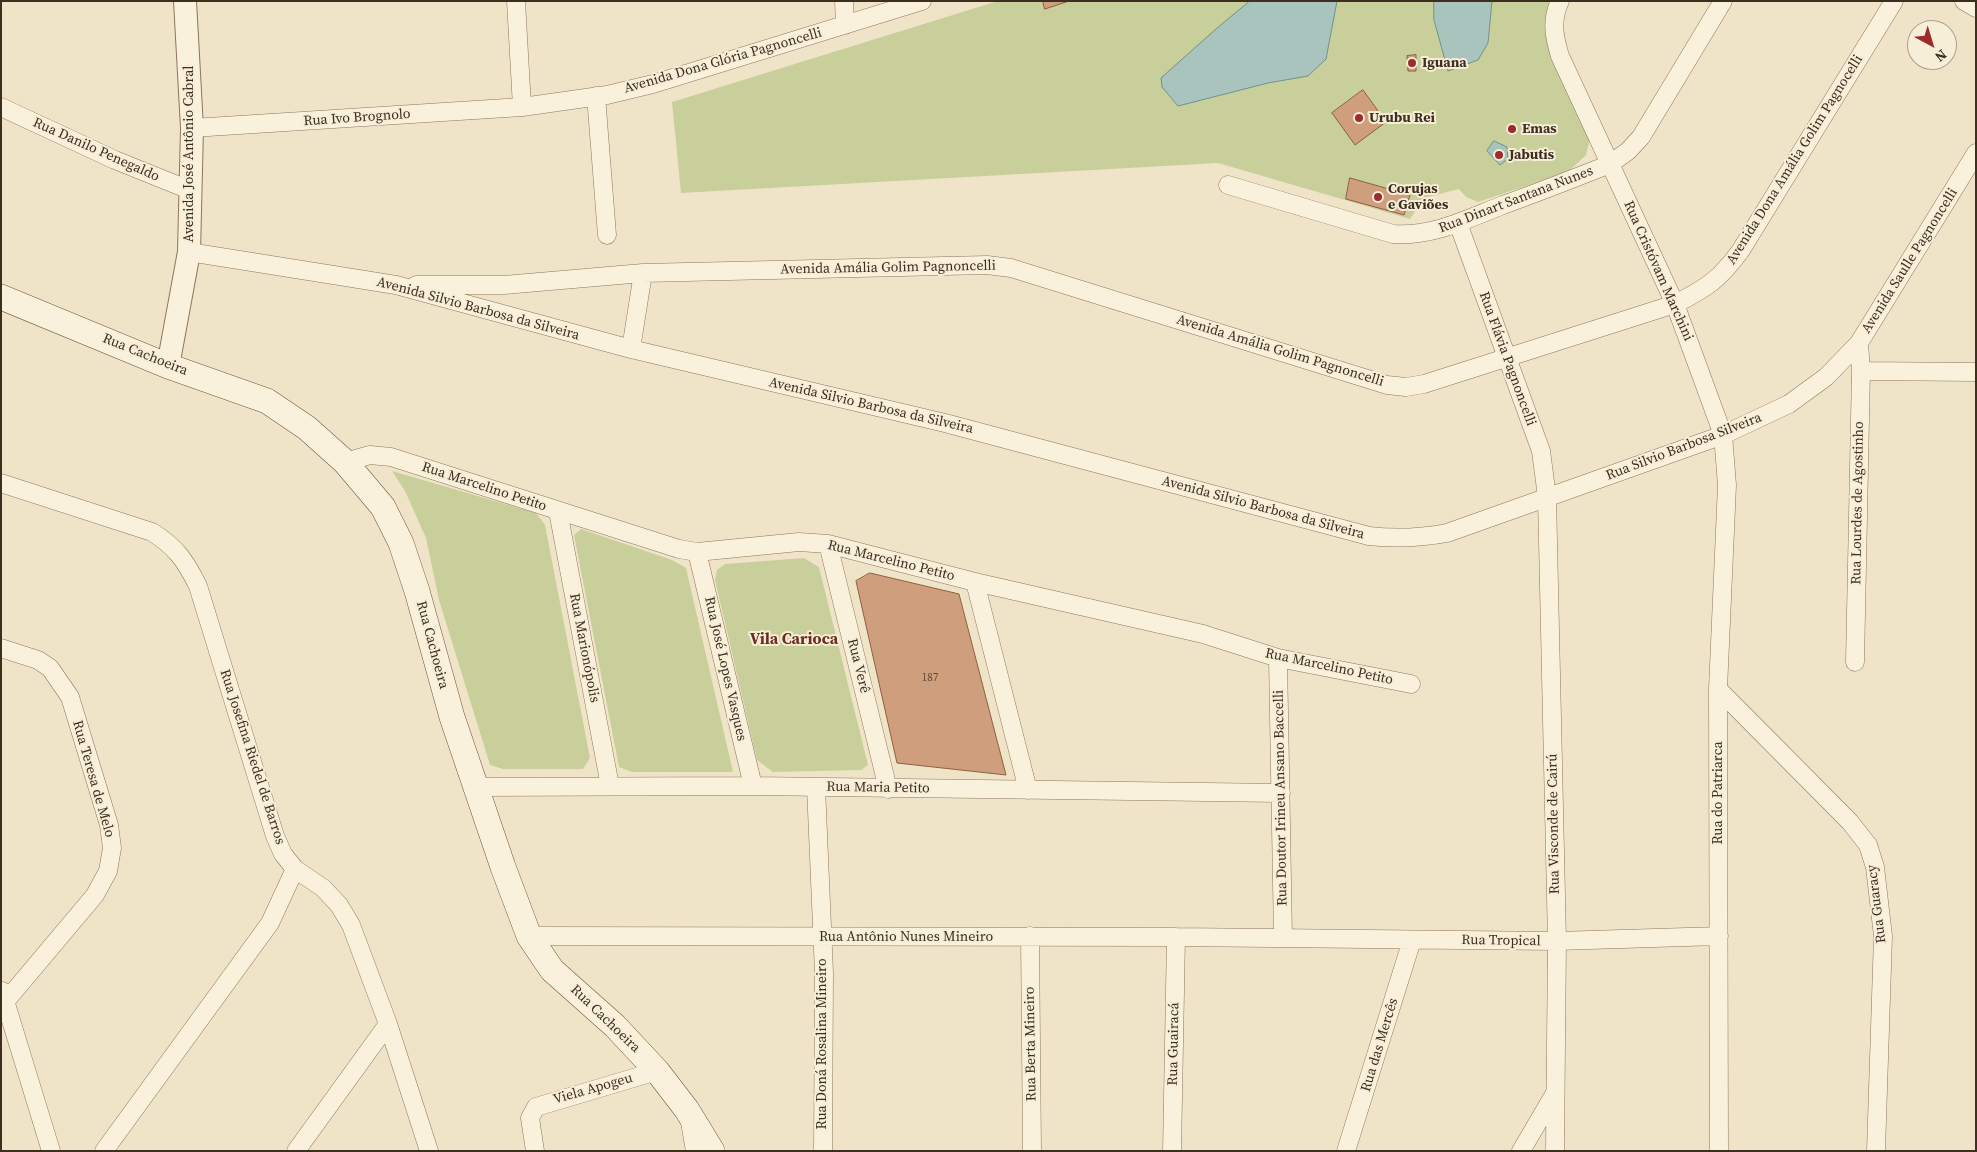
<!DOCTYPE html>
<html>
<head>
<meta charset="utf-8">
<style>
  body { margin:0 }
  #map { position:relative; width:1977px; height:1152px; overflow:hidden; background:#f0e4c8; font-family:"Source Serif 4",serif }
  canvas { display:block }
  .frame { position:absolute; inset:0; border:2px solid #3d2e20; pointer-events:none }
  .north { position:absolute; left:1907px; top:20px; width:50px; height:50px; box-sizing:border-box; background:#f7eed8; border:1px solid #ada18e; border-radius:50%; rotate:141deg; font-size:14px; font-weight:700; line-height:20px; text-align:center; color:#3d2e20 }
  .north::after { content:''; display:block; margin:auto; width:18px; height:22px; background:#9e2a2b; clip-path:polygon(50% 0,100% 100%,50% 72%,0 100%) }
</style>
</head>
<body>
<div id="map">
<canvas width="1977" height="1152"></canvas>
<div class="frame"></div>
<div class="north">N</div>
</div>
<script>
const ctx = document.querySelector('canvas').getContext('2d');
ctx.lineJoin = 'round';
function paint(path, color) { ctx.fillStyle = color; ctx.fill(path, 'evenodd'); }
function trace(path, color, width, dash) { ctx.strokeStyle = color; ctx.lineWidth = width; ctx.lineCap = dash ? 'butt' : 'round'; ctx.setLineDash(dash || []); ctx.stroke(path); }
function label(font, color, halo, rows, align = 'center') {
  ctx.font = font + ' "Source Serif 4",serif'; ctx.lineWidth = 4; ctx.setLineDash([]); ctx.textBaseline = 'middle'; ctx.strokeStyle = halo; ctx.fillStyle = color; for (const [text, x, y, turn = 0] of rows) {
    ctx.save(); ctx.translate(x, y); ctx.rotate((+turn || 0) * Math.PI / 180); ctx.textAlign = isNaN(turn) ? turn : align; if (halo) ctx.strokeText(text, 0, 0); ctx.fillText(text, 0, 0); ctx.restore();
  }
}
paint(new Path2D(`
  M998 1H1552L1591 134 1586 155 1568 172 1478 202 1466 197 1459 189 1424 198 1410 219 1218 163 681 193 672 102Z
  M392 471 536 513 545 525 590 758 583 769H503L490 765 439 600 426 538 405 491Z
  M581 529 672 560 686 568 733 772H632L619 767 574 535Z
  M804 558 819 567 868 765 861 770 773 772 757 760 715 580 717 570 725 564Z`), '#c9cf9b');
const water = new Path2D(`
  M1250 1H1337L1326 59 1308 76 1268 83 1178 106 1162 87 1161 78 1216 29Z
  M1434 1H1492L1488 43 1478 60 1448 71 1434 20Z
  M1494 141 1507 147 1508 159 1500 165 1487 151Z`);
paint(water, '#a9c4bc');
trace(water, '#6f938a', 1);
const building = new Path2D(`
  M1043 1H1069L1045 9Z
  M1416 55V71H1408L1407 56Z
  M1363 90 1386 122 1355 145 1332 113Z
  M1350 178 1410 195 1404 215 1346 199Z
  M870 573 959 594 1006 775 897 763 856 581Z`);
paint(building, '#cf9f7d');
trace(building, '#8d5f41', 1);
const minor = new Path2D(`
  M516 1 522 107
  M844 1 845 25
  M1560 1C1551 20 1554 37 1560 56L1675 304 1723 435 1727 485 1718 689 1719 1151
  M1964 1 1976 8
  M596 96 607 235
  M1 107 115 160 192 191
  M192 128 522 107 607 95 653 84 922 1
  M1228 185 1393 234C1432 237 1467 219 1503 205 1539 192 1575 178 1610 164L1628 151 1641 137 1723 1
  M1458 223 1541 451 1547 497 1557 941 1555 1151
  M189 252 396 285 631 349 945 423 1369 536C1396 539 1420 538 1447 533L1723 435 1789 404 1826 377 1859 343 1976 153
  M416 285H504L643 273 987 265 1011 268 1387 385 1406 387 1424 384 1675 304C1707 288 1720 279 1741 250L1894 1
  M631 349 643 273
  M1861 371 1976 372
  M345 462 370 455 391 457 679 549 697 552 799 542 828 544 975 582 1203 634 1278 658 1411 684
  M1 483 152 532C176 547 185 560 198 586L275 836 283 854 295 869 323 888 339 905 351 925 388 1024 429 1151
  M558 511 610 786
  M828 544 888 789
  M697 552 753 786
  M975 582 1028 790
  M1 648 38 660 50 668 70 697 109 825 112 848 108 871 95 895 5 1002
  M1278 658 1283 938
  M1855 662 1861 371 1859 343
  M1718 689 1850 822 1868 845 1875 867 1883 936 1876 1151
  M476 787 753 786 1281 793
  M816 787 824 973 823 1151
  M529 936 1176 937 1557 941 1719 936
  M1030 936 1032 1151
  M2 991 51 1151
  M690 1122 695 1151
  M104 1151 270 923 295 869
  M296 1151 388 1024
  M535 1151 530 1118 536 1107 657 1071
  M1172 1151 1176 937
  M1346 1151 1412 940
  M1521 1151 1555 1093`);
const tertiary = new Path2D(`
  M168 366 189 252 192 128 185 1`);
const secondary = new Path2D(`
  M1 297 168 366 267 401 307 428 345 462 383 507 401 543 417 591 452 717 503 867 529 936 552 970 615 1026 657 1071 687 1110 712 1151`);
trace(minor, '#8d765c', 19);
trace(tertiary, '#8d765c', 24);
trace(secondary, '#6f573f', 26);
trace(minor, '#faf1dc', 18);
trace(tertiary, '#faf1dc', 22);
trace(secondary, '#faf1dc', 25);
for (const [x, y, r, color] of [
  [1412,63,5,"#9e2a2b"],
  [1359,118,5,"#9e2a2b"],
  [1512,129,5,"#9e2a2b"],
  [1499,155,5,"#9e2a2b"],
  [1378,197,5,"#9e2a2b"]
]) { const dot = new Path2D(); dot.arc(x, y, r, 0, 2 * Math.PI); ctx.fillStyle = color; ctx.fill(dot); trace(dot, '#f7eed8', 2); }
label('11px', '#624a37', null, [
  ["187",930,678]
]);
label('14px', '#3d2e20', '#f7eed8', [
  ["Avenida Dona Glória Pagnoncelli",723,61,-16],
  ["Rua Ivo Brognolo",357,118,-4],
  ["Rua Danilo Penegaldo",96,150,24],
  ["Avenida José Antônio Cabral",189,154,-90],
  ["Avenida Dona Amália Golim Pagnocelli",1795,160,-58],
  ["Rua Dinart Santana Nunes",1516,200,-21],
  ["Avenida Saulle Pagnoncelli",1910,261,-58],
  ["Avenida Amália Golim Pagnoncelli",888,268,-1],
  ["Rua Cristóvam Marchini",1658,271,66],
  ["Avenida Silvio Barbosa da Silveira",478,309,15],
  ["Avenida Amália Golim Pagnoncelli",1280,351,17],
  ["Rua Cachoeira",145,355,22],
  ["Rua Flávia Pagnoncelli",1507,359,70],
  ["Avenida Silvio Barbosa da Silveira",871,406,13],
  ["Rua Silvio Barbosa Silveira",1684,447,-21],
  ["Rua Marcelino Petito",484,487,18],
  ["Rua Lourdes de Agostinho",1858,503,-89],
  ["Avenida Silvio Barbosa da Silveira",1263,508,15],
  ["Rua Marcelino Petito",891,561,14],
  ["Rua Cachoeira",432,645,75],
  ["Rua Marionópolis",584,648,79],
  ["Rua Verê",858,666,76],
  ["Rua Marcelino Petito",1329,667,12],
  ["Rua José Lopes Vasques",725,669,77],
  ["Rua Josefina Riedel de Barros",252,757,72],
  ["Rua Teresa de Melo",93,779,74],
  ["Rua Maria Petito",878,788,1],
  ["Rua do Patriarca",1718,793,-90],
  ["Rua Doutor Irineu Ansano Baccelli",1281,798,-91],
  ["Rua Visconde de Cairú",1554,824,-91],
  ["Rua Guaracy",1877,904,-97],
  ["Rua Antônio Nunes Mineiro",906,937],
  ["Rua Tropical",1501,941,1],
  ["Rua Cachoeira",605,1019,44],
  ["Rua Doná Rosalina Mineiro",822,1044,-90],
  ["Rua Berta Mineiro",1031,1044,-91],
  ["Rua Guairacá",1174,1044,-89],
  ["Rua das Mercês",1380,1045,-73],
  ["Viela Apogeu",593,1089,-16]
]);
label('bold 14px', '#3d2e20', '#f7eed8', [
  ["Iguana",1422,63],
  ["Urubu Rei",1369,118],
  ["Emas",1522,129],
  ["Jabutis",1509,155],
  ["Corujas",1388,189],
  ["e Gaviões",1388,205]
], 'left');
label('bold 16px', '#6b2e1e', '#f7eed8', [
  ["Vila Carioca",794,640]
]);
</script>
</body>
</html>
